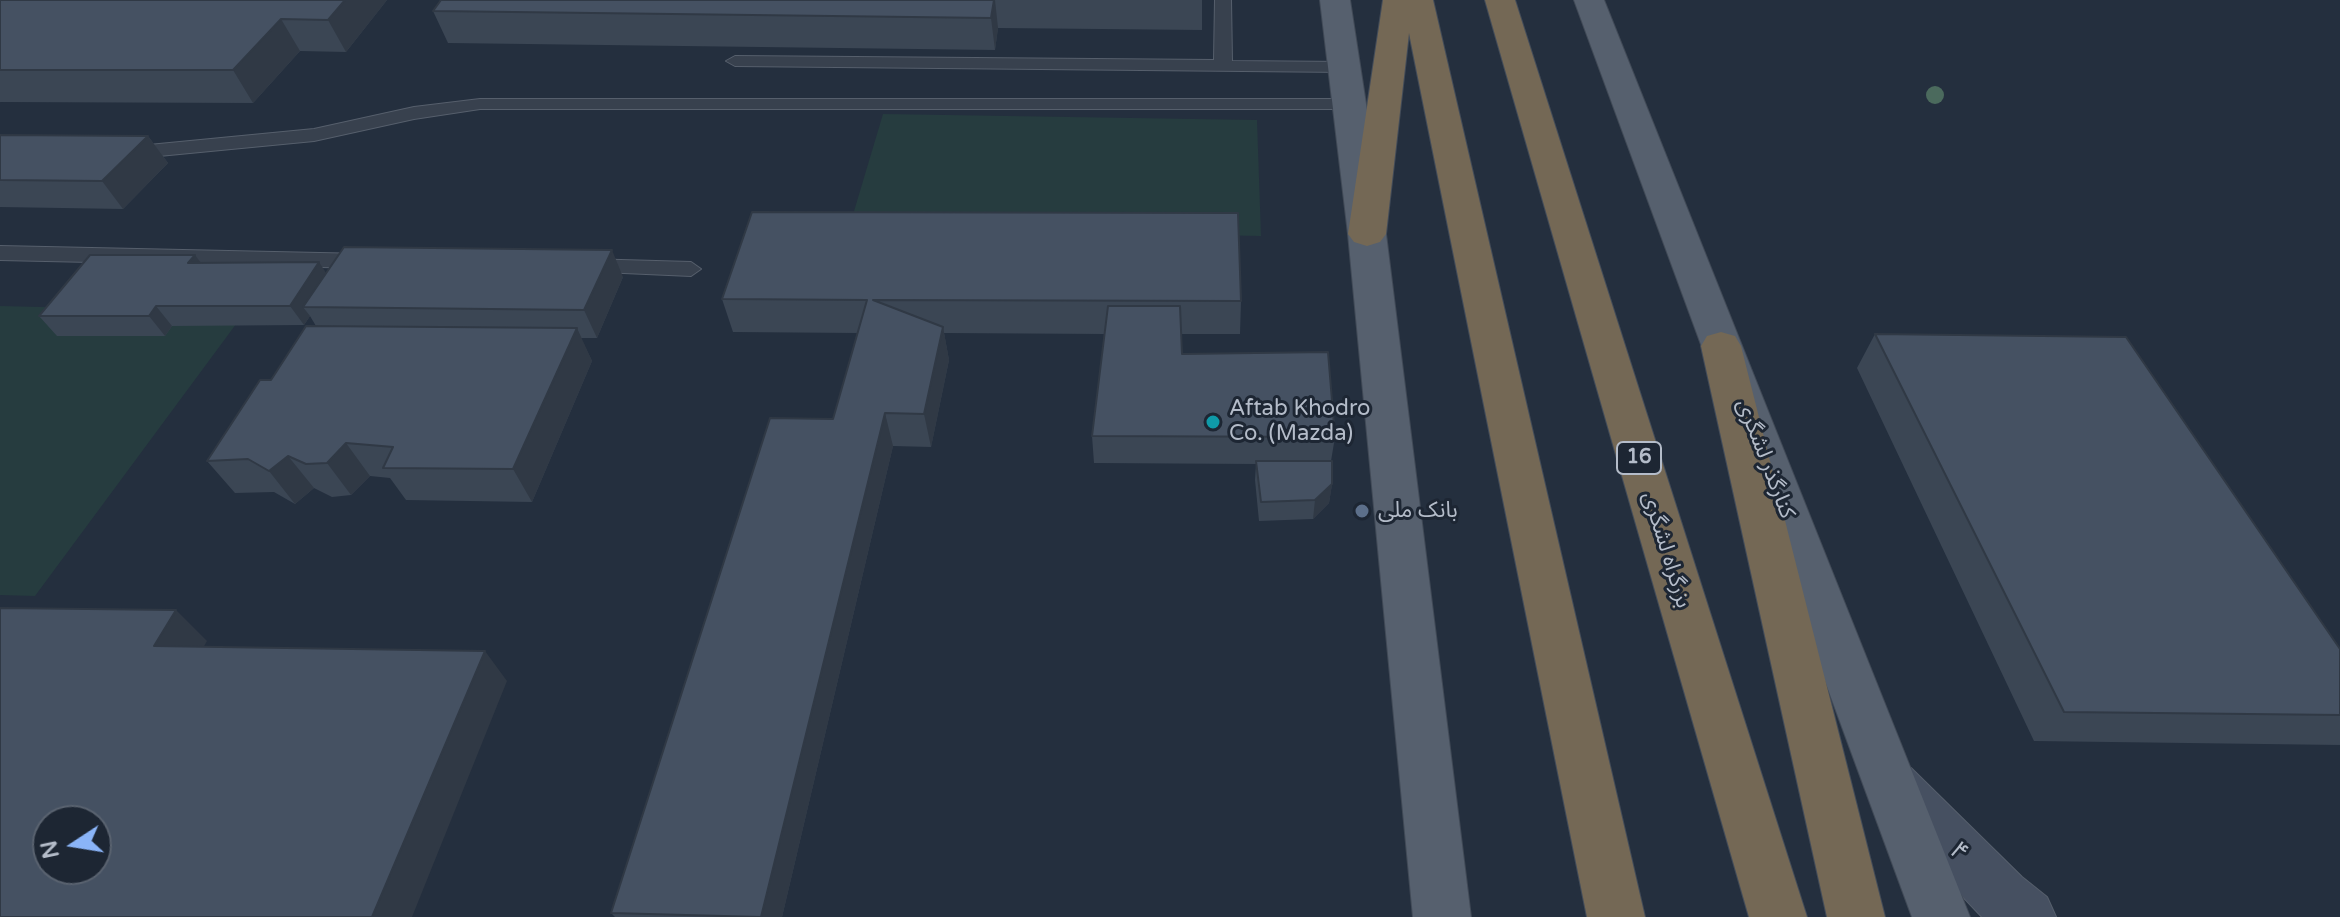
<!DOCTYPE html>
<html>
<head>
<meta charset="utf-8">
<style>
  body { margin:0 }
  #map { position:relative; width:2340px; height:917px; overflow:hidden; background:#242f3e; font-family:"Varela Round",sans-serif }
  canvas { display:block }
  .north { position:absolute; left:32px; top:805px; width:80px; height:80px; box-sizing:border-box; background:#1d2633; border:2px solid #59626f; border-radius:50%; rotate:258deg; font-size:22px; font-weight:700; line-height:32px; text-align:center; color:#b4bcc9 }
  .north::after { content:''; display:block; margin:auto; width:28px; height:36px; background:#8ab4f8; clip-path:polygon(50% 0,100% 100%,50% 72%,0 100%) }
</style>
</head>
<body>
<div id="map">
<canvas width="2340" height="917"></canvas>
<div class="north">N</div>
</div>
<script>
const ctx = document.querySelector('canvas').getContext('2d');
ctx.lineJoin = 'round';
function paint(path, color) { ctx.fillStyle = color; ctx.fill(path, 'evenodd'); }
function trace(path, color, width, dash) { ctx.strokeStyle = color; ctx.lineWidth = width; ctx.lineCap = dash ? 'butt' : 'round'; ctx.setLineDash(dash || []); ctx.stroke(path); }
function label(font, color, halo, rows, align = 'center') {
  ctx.font = font + ' "Varela Round","Noto Sans Arabic",sans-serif'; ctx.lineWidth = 6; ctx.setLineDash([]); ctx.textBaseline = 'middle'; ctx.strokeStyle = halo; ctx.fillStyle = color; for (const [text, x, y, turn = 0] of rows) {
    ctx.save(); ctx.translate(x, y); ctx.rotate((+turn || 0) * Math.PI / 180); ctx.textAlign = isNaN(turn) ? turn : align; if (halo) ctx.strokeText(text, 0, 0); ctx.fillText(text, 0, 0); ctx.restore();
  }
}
paint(new Path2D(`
  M883 114 1257 120 1261 236 849 228Z
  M0 306 245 312 35 596 0 595Z`), '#263c3f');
const lane = new Path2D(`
  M1215 0H1231L1232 61 1345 62 1354 67 1345 72 735 66 726 61 735 56 1214 60Z
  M480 99H1350L1359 104 1350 109H480L414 119 314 141 128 159 118 153 128 147 314 129 414 107Z
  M0 246 366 254 376 261 366 268 0 260Z
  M586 259 691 262 701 269 691 276 579 271 576 266 579 261Z`);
const secondary = new Path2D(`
  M1892 760 1911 768 2022 877 2047 897 2056 917H1982L1873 802 1865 785 1873 768Z`);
const primary = new Path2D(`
  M1320 0H1350L1386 234 1471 917H1413L1348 234Z
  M1574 0H1604L1970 917H1912Z`);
const highway = new Path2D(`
  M1383 0H1433L1645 917H1587L1409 33 1386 234 1380 242 1367 246 1354 242 1348 234Z
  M1485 0H1515L1807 917H1749Z
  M1721 332 1735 336 1741 346 1885 917H1827L1701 346 1707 336Z`);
trace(lane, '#565f6c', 2);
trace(secondary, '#565f6c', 2);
trace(primary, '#414a57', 2);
trace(highway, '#434c59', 2);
paint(lane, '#38414e');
paint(secondary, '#465061');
paint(primary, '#56606e');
paint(highway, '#746855');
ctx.fillStyle = '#4b6a5d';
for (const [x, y] of [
  [1935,95]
]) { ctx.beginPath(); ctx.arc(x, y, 9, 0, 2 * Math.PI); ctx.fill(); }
paint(new Path2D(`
  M0 0H387L346 52 300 51 253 103 0 102Z
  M441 0H1202V30L998 28 995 50 448 43 433 11Z
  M0 135 148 136 168 163 123 209 0 207Z
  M201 263 326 273 623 277 597 338H581L592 361 532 502 406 500 390 478 370 476 351 495 332 497 314 488 295 504 274 492 235 493 207 461 271 380 316 326 310 316 304 325 172 326 165 336H57L39 316Z
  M722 299 1241 301 1240 334H1181L1182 354 1335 437 1331 461 1332 484 1329 503 1313 519 1259 521 1255 480 1256 464 1094 463 1092 436 1105 334 944 333 949 360 931 447 893 446 782 917H615L611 913 833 419 857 333 733 332Z
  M1875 334 2340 649V745L2034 741 1857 368Z`), '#3b4654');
paint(new Path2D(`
  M345 0H387L346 52 328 20Z
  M994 0H995L998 28 995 50 991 18Z
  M281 19 300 51 253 103 233 70Z
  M148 136 168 163 123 209 102 181Z
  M612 250 623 277 597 338 584 310Z
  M195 255 210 275 188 263Z
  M319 262 332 282 303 307 310 316 304 325 290 306Z
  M156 306 172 326 165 336 149 316Z
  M943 327 949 360 931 447 924 414Z
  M577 328 592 361 532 502 513 469Z
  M885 413 893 446 782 917H761Z
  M346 443 370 476 351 495 327 463Z
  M288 456 314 488 295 504 269 471Z
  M1332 484 1329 503 1313 519 1315 500Z
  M176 610 207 641 187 676 154 646Z
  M485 651 507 681 412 917H372Z`), '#303945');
const building = new Path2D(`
  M0 0H345L328 20 281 19 233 70H0Z
  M441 0H994L991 18 433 11Z
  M0 135 148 136 102 181 0 180Z
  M752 212 1238 213 1241 301 873 300 943 327 924 414 885 413 761 917 611 913 770 418 833 419 867 300 722 299Z
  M344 247 612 250 584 310 303 307Z
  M90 255H195L188 263 319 262 290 306H156L149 316H39Z
  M1108 306H1180L1182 354 1328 352 1335 437 1092 436Z
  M306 326 577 328 513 469 383 468 393 447 346 443 327 463 306 464 288 456 269 471 248 459 207 461 260 380H271Z
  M1875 334 2126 337 2340 649V715L2064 712Z
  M1256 461H1332V484L1315 500 1261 502Z
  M0 608 176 610 154 646 485 651 372 917H0ZM48 821H96V869H48Z`);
paint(building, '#455162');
trace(building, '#303945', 2);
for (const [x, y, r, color] of [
  [1213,422,8,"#0f9aa8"],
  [1362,511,8,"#5c6f8a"]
]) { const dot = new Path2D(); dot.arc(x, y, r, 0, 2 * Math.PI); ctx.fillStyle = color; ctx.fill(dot); trace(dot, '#1d2633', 3); }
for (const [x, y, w] of [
  [1639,458,44]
]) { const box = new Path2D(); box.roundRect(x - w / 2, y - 16, w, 32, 6); ctx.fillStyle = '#1d2633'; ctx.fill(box); trace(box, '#b4bcc9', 2); }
label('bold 20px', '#b4bcc9', null, [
  ["16",1639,458]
]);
label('22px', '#b4bcc9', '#1d2633', [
  ["Aftab Khodro",1229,409],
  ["Co. (Mazda)",1229,434],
  ["بانک ملی",1378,511]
], 'left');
label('22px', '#b4bcc9', '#1d2633', [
  ["کنارگذر لشگری",1765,459,69],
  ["بزرگراه لشگری",1666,550,73]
]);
label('26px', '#b4bcc9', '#1d2633', [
  ["۴",1958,852,46]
]);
</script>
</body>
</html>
